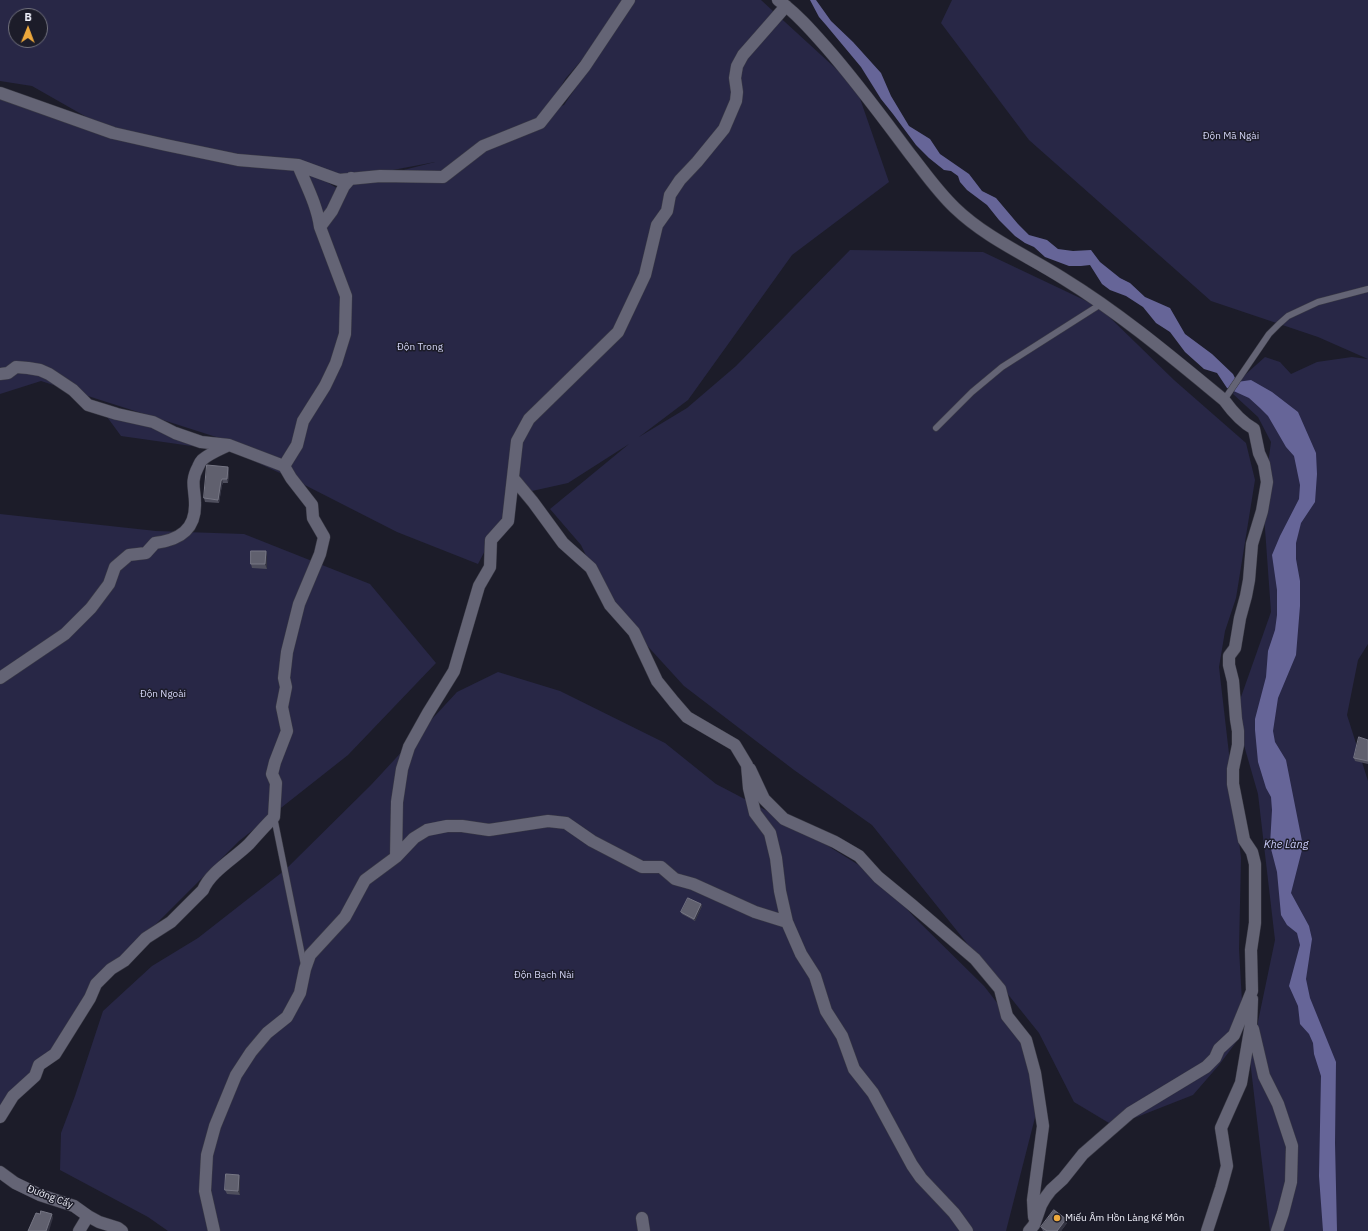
<!DOCTYPE html>
<html>
<head>
<meta charset="utf-8">
<style>
  body { margin:0 }
  #map { position:relative; width:1368px; height:1231px; overflow:hidden; background:#1c1c29; font-family:"IBM Plex Sans",sans-serif }
  canvas { display:block }
  .north { position:absolute; left:8px; top:8px; width:40px; height:40px; box-sizing:border-box; background:#1c1c29; border:1px solid #71717d; border-radius:50%; rotate:1deg; font-size:11px; font-weight:700; line-height:16px; text-align:center; color:#f0f1fb }
  .north::after { content:''; display:block; margin:auto; width:14px; height:18px; background:#eda83c; clip-path:polygon(50% 0,100% 100%,50% 72%,0 100%) }
</style>
</head>
<body>
<div id="map">
<canvas width="1368" height="1231"></canvas>
<div class="north">B</div>
</div>
<script>
const ctx = document.querySelector('canvas').getContext('2d');
ctx.lineJoin = 'round';
function paint(path, color) { ctx.fillStyle = color; ctx.fill(path, 'evenodd'); }
function trace(path, color, width, dash) { ctx.strokeStyle = color; ctx.lineWidth = width; ctx.lineCap = dash ? 'butt' : 'round'; ctx.setLineDash(dash || []); ctx.stroke(path); }
function label(font, color, halo, rows, align = 'center') {
  ctx.font = font + ' "IBM Plex Sans",sans-serif'; ctx.lineWidth = 3; ctx.setLineDash([]); ctx.textBaseline = 'middle'; ctx.strokeStyle = halo; ctx.fillStyle = color; for (const [text, x, y, turn = 0] of rows) {
    ctx.save(); ctx.translate(x, y); ctx.rotate((+turn || 0) * Math.PI / 180); ctx.textAlign = isNaN(turn) ? turn : align; if (halo) ctx.strokeText(text, 0, 0); ctx.fillText(text, 0, 0); ctx.restore();
  }
}
paint(new Path2D(`
  M0 0H634L566 78 545 112 564 105 635 0H761L856 87 889 182 792 255 688 400 639 437 687 408 736 366 850 250 983 252 1099 307 1174 380 1246 443 1255 480 1236 598 1225 631 1219 667 1241 858 1239 949 1243 1019 1237 1041 1219 1065 1193 1095 1114 1126 1074 1102 1039 1033 872 825 794 770 684 686 610 605 581 545 550 509 629 444 568 483 514 495 478 564 397 532 291 478 234 452 121 436 102 410 175 433 238 444 41 381 0 394V93L111 131 32 86 0 81ZM16 16H40V40H16ZM435 162 380 176 356 177ZM317 176 350 178 340 190Z
  M952 0H1368V644L1358 660 1347 715 1368 781V1231H1270L1250 1060 1275 940 1258 794 1235 714 1271 612 1263 501 1271 442 1258 417 1233 394 1237 382 1265 357 1280 362 1291 374 1317 362 1352 357 1368 359 1318 337 1211 301 1029 140 941 23Z
  M0 514 156 531 244 534 370 584 436 663 348 755 239 841 96 984 49 1054 0 1111Z
  M498 672 560 691 665 743 716 784 796 826 878 877 915 918 984 986 1026 1040 1041 1094 1006 1231H168L148 1217 60 1170 61 1133 75 1096 103 1011 152 966 198 938 285 870 371 785 457 692Z`), '#282746');
paint(new Path2D(`
  M810 0H816L831 21 853 42 881 73 891 96 909 126 930 139 940 154 969 174 982 191 996 198 1018 224 1029 235 1047 240 1058 249 1073 251 1091 250 1100 262 1120 278 1130 283 1145 297 1170 308 1185 334 1212 354 1233 374 1237 382 1251 380 1272 392 1298 412 1316 453 1317 474 1315 502 1301 523 1296 543V559L1300 581V606L1296 655 1278 698 1273 731 1275 742 1286 760 1303 846 1291 893 1309 926 1312 939 1306 979 1310 998 1336 1062 1335 1143 1337 1231H1323L1319 1176 1321 1076 1314 1054 1313 1043 1309 1034 1300 1024 1298 1006 1289 986 1300 945 1297 933 1287 925 1281 915 1277 872 1270 845 1272 810 1271 797 1266 788 1258 762 1255 730V719L1266 677 1268 651 1275 630 1277 615V590L1272 555 1280 536 1299 499 1300 485 1294 456 1286 447 1268 416 1260 408 1249 398 1227 388 1217 373 1204 369 1185 352 1170 332 1156 323 1143 307 1126 296 1110 290 1102 284 1090 265 1081 266H1069L1045 257 1034 247 1025 243 1015 236 999 220 987 205 967 190 960 182 958 176 951 171 944 170 929 158 916 145 893 114 881 99 861 67 826 25 819 17Z`), '#666598');
const lane = new Path2D(`
  M1224 400 1269 334 1279 324 1288 316 1318 302 1368 289
  M936 428 972 392 1002 367 1101 304
  M274 817 304 965`);
const street = new Path2D(`
  M778 0C796 13 811 30 826 47 856 81 883 118 910 154 925 173 938 192 955 208 986 238 1028 256 1064 279 1121 314 1173 358 1224 400 1232 411 1241 422 1254 429L1259 453 1264 464 1267 482 1262 511 1252 544 1249 580 1246 596 1240 618 1235 648 1229 656V665L1233 681 1236 719 1238 731V745L1233 769V784L1244 840 1252 852 1255 864V923L1251 950 1252 991 1234 1035 1219 1049 1215 1058 1206 1067 1130 1113 1083 1154 1063 1179 1051 1190 1045 1198 1041 1205 1034 1225 1029 1231
  M0 93 113 133 166 145 238 160 298 165 339 180 380 176 443 177 483 146 540 123 585 66 629 0
  M320 227 332 211 344 186 351 178
  M0 374 8 373 16 367 28 368 40 370 49 374 73 390 88 405 117 414 153 422 175 433 201 442 229 445 284 466
  M513 478 533 502 563 543 591 568 610 605 634 632 657 681 674 702 687 717 735 745 747 765 749 788 755 813 770 833 776 858 780 891 787 922 801 954 815 976 826 1011 842 1036 854 1069 873 1093 912 1165 921 1178 954 1213 967 1231
  M0 678 65 634 91 608 109 584 115 567 129 555 146 553 155 543C179 540 196 530 195 503 195 489 190 482 198 467 199 465 200 462 202 460 210 453 221 449 229 445
  M750 769 764 799 784 819 835 842 859 856 878 877 912 905 975 959 1000 989 1007 1016 1026 1040 1035 1073 1043 1126 1033 1200 1034 1217
  M396 857 414 838 427 830 447 826H462L489 830 548 821 566 823 592 841 642 867H661L675 879 693 884 755 912 787 922
  M1253 1029 1264 1076 1278 1104 1292 1146 1291 1182 1283 1213 1277 1231
  M0 1117 13 1096 35 1076 39 1065 55 1054 90 998 96 984 111 969 124 961 146 938 171 922 203 890C210 872 235 858 249 844 257 835 265 826 274 817L276 783 272 774 275 762 287 731 282 707 286 687 284 678 287 652 299 604 320 554 324 537 313 518 312 505 291 478 284 466 297 445 303 421 325 386 336 363 345 334 346 296 320 227C317 205 306 185 298 165
  M0 1172 15 1183 40 1195 74 1206 88 1216 99 1222 118 1228 122 1231
  M642 1218 644 1231
  M79 1231 88 1216
  M214 1231 205 1191 207 1155 215 1126 236 1075 251 1052 267 1033 287 1017 300 993 305 969 310 955 345 917 365 880 396 857 397 802 402 769 409 747 428 713 454 671 479 586 490 567 491 540 508 521 517 441 529 419 618 332 645 275 657 225 667 211 670 195 680 180 697 162 724 129 736 101 737 92 735 78 737 66 743 55 786 6
  M1207 1231 1221 1188 1227 1166 1221 1128 1241 1083 1251 1024 1252 999`);
trace(lane, '#3a3a45', 7);
trace(street, '#3a3a45', 13);
trace(lane, '#646475', 6);
trace(street, '#646475', 12);
paint(new Path2D(`
  M228 467 229 471 228 483H223L222 485 219 503 205 502 204 498Z
  M266 551 267 556V569L252 568 251 564Z
  M1368 740V764L1355 761 1354 758Z
  M701 904 702 906 695 921 682 914 681 912Z
  M239 1175 240 1179V1195L227 1194 225 1190Z
  M1067 1223 1061 1231H1043L1041 1227Z`), '#4e4e5d');
paint(new Path2D(`
  M228 467 229 471 228 483 227 479Z
  M222 479 223 483 222 485 219 503 218 500 221 481Z
  M266 551 267 556V569L265 564Z
  M701 904 702 906 695 921 694 919Z
  M239 1175 240 1179V1195L238 1191Z
  M52 1214 53 1218 49 1231H46Z
  M1066 1219 1067 1223 1061 1231H1057Z`), '#333341');
const building = new Path2D(`
  M207 465 228 467 227 479H222L221 481 218 500 204 498Z
  M251 551H266L265 564H251Z
  M1359 737 1368 740V761L1354 758Z
  M688 898 701 904 694 919 681 912Z
  M226 1174 239 1175 238 1191 225 1190Z
  M1054 1210 1066 1219 1057 1231H1047L1041 1227Z
  M41 1211 52 1214 46 1231H28L36 1213 40 1214Z`);
paint(building, '#60606e');
trace(building, '#767684', 1);
for (const [x, y, r, color] of [
  [1057,1218,4,"#eda83c"]
]) { const dot = new Path2D(); dot.arc(x, y, r, 0, 2 * Math.PI); ctx.fillStyle = color; ctx.fill(dot); trace(dot, '#1c1c29', 1.5); }
label('10px', '#d3d4f4', '#1c1c29', [
  ["Độn Mã Ngài",1231,136],
  ["Độn Trong",420,347],
  ["Độn Ngoài",163,694],
  ["Độn Bạch Nài",544,975]
]);
label('10px', '#f0f1fb', '#1c1c29', [
  ["Đường Cấy",50,1197,21]
]);
label('10px', '#f0f1fb', '#1c1c29', [
  ["Miếu Âm Hồn Làng Kế Môn",1065,1218]
], 'left');
label('italic 11px', '#cccdfc', '#1c1c29', [
  ["Khe Làng",1286,845]
]);
</script>
</body>
</html>
